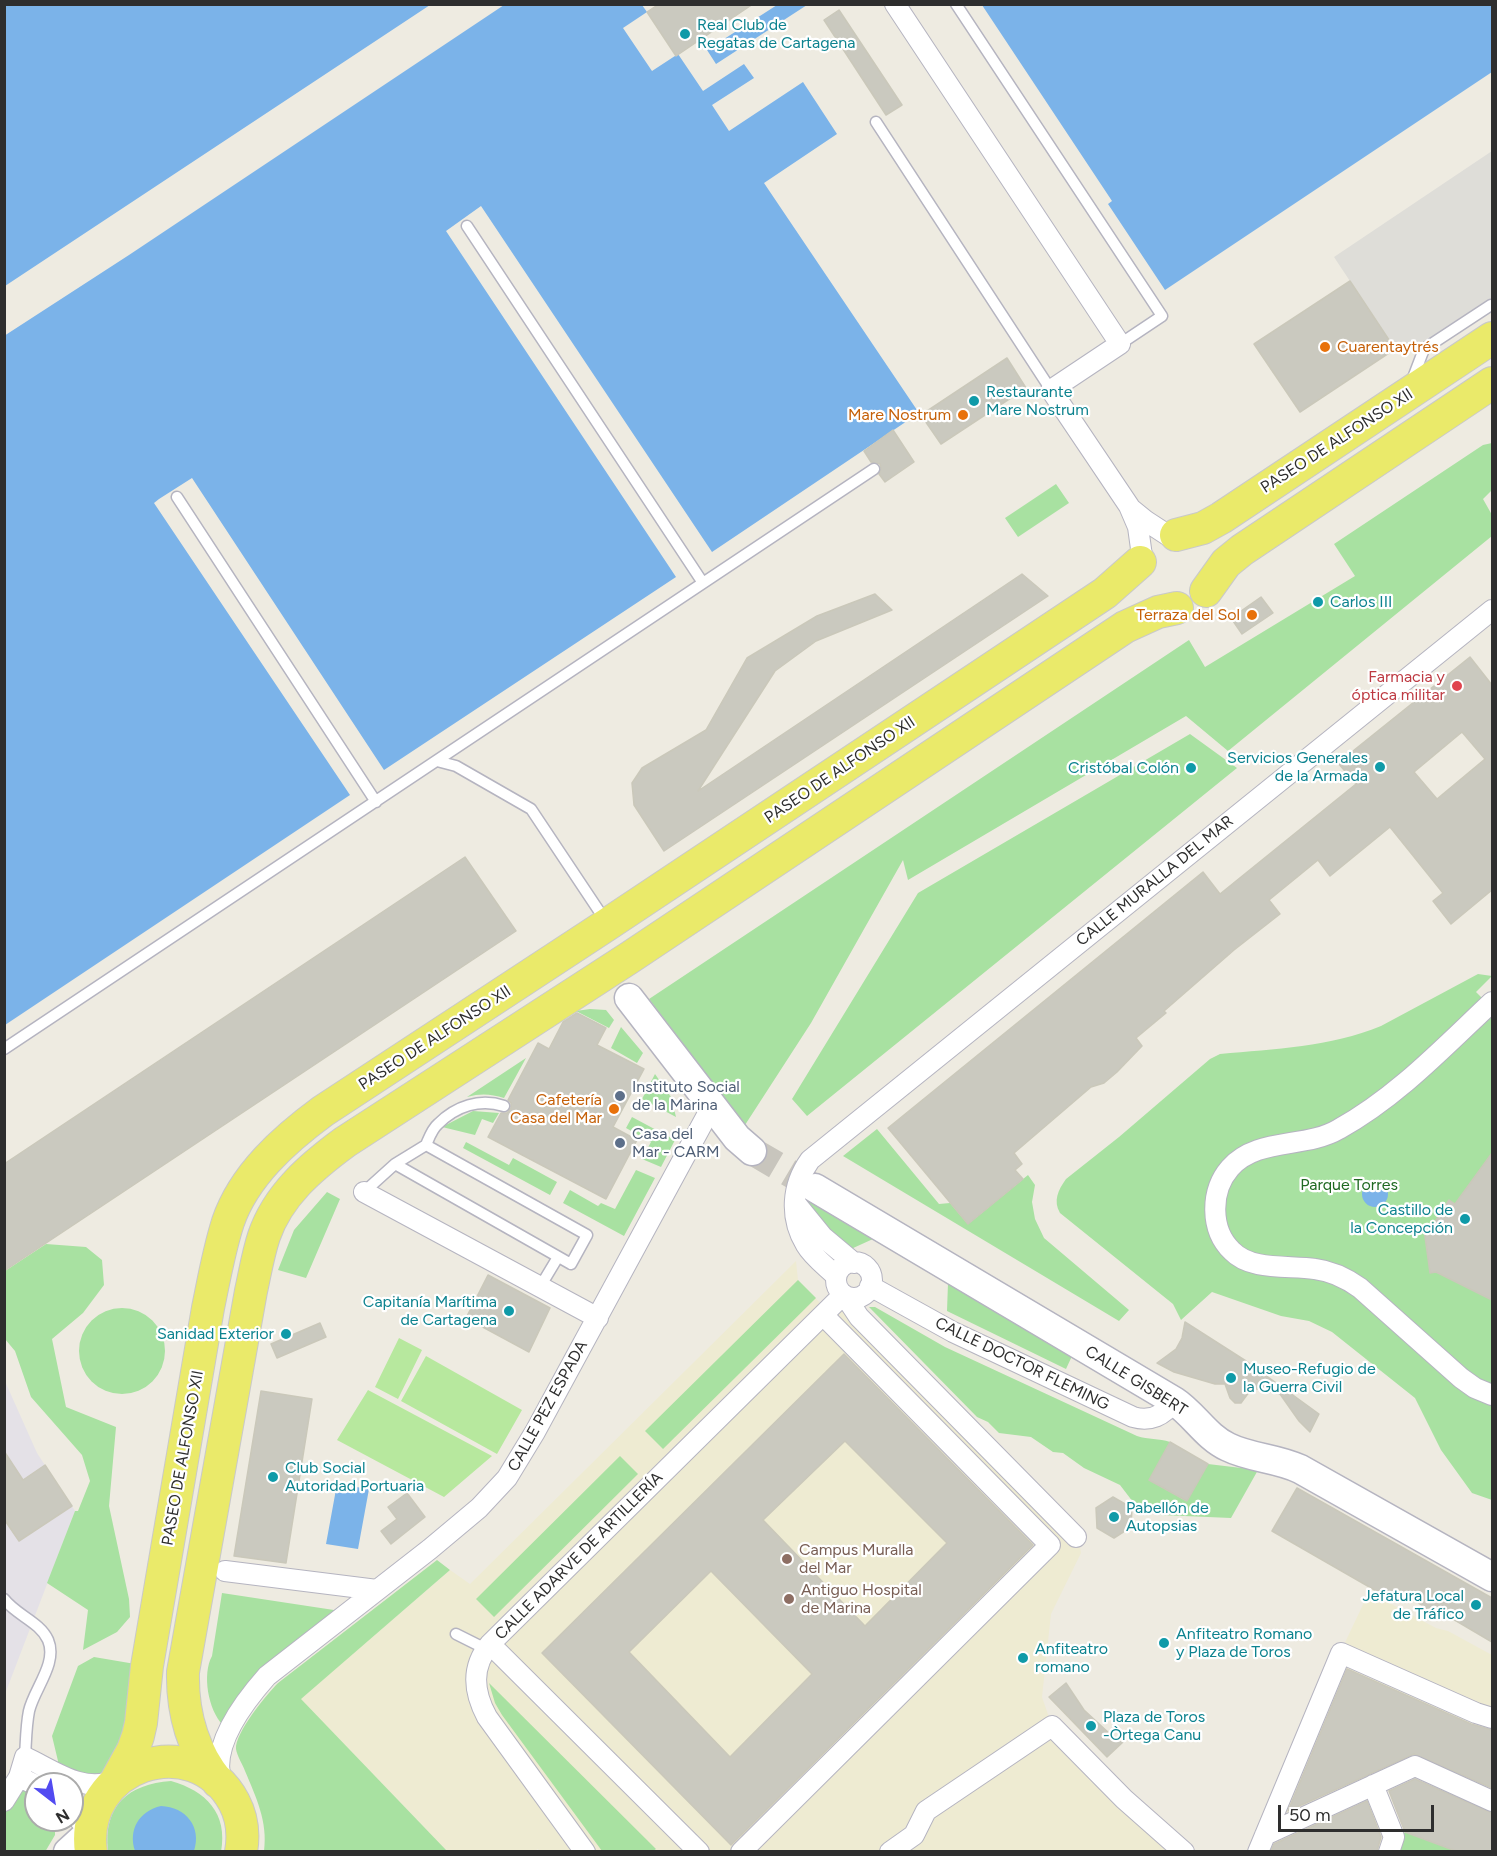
<!DOCTYPE html>
<html>
<head>
<meta charset="utf-8">
<style>
  body { margin:0 }
  #map { position:relative; width:1497px; height:1856px; overflow:hidden; background:#eeebe1; font-family:Figtree,sans-serif }
  canvas { display:block }
  .frame { position:absolute; inset:0; border:6px solid #2e2e2e; pointer-events:none }
  .north { position:absolute; left:24px; top:1772px; width:60px; height:60px; box-sizing:border-box; background:#fff; border:2px solid #ababab; border-radius:50%; rotate:149deg; font-size:16px; font-weight:700; line-height:24px; text-align:center; color:#2e2e2e }
  .north::after { content:''; display:block; margin:auto; width:21px; height:27px; background:#524bf1; clip-path:polygon(50% 0,100% 100%,50% 72%,0 100%) }
  .scale { position:absolute; left:1278px; top:1805px; width:156px; height:27px; box-sizing:border-box; border:3px solid #2e2e2e; border-top:0; padding-left:8px; font-size:18px; line-height:21px; white-space:nowrap; color:#2e2e2e; -webkit-text-stroke:4px #fff; paint-order:stroke }
</style>
</head>
<body>
<div id="map">
<canvas width="1497" height="1856"></canvas>
<div class="frame"></div>
<div class="north">N</div>
<div class="scale">50 m</div>
</div>
<script>
const ctx = document.querySelector('canvas').getContext('2d');
ctx.lineJoin = 'round';
function paint(path, color) { ctx.fillStyle = color; ctx.fill(path, 'evenodd'); }
function trace(path, color, width, dash) { ctx.strokeStyle = color; ctx.lineWidth = width; ctx.lineCap = dash ? 'butt' : 'round'; ctx.setLineDash(dash || []); ctx.stroke(path); }
function label(font, color, halo, rows, align = 'center') {
  ctx.font = font + ' Figtree,sans-serif'; ctx.lineWidth = 4.5; ctx.setLineDash([]); ctx.textBaseline = 'middle'; ctx.strokeStyle = halo; ctx.fillStyle = color; for (const [text, x, y, turn = 0] of rows) {
    ctx.save(); ctx.translate(x, y); ctx.rotate((+turn || 0) * Math.PI / 180); ctx.textAlign = isNaN(turn) ? turn : align; if (halo) ctx.strokeText(text, 0, 0); ctx.fillText(text, 0, 0); ctx.restore();
  }
}
paint(new Path2D(`
  M4 1379 37 1453 75 1511 5 1694Z`), '#e4e1e7');
paint(new Path2D(`
  M796 1261 798 1280 827 1310 843 1295 1079 1542 1081 1553 1051 1614 1042 1697 1052 1726 1184 1851 540 1852 538 1849 533 1852 447 1851 300 1699 450 1570 470 1584Z
  M1369 1592 1436 1628 1448 1631 1492 1655V1801L1415 1766 1373 1785 1389 1851 1258 1852 1340 1653Z`), '#eeebd2');
paint(new Path2D(`
  M1492 443V490L1483 499 1492 515V536L1228 751 1186 716 908 880 903 860 811 1023 745 1125 649 999 1189 640 1205 667 1355 576 1334 544 1483 445Z
  M1056 484 1069 503 1018 537 1005 518Z
  M1190 734 1237 768 807 1116 792 1099 918 893Z
  M1478 974 1492 976 1476 992 1492 1008V1500L1472 1493 1441 1450 1415 1398 1332 1332 1309 1321 1281 1316 1212 1292 1181 1320 1173 1304 1060 1213C1053 1201 1058 1190 1066 1179L1119 1137 1210 1059 1220 1054C1275 1049 1330 1047 1381 1026Z
  M590 1009 606 1010 614 1020 609 1028 576 1011Z
  M621 1027 643 1053 637 1063 611 1048Z
  M526 1058 504 1098C491 1094 481 1093 467 1097Z
  M655 1074 671 1097 676 1117 642 1099Z
  M473 1111 499 1113 493 1123 482 1119 475 1135 442 1127Z
  M632 1117 675 1140 661 1167 642 1159 651 1142 626 1128Z
  M877 1129 939 1204 950 1203 968 1224 1028 1175 1035 1185 1032 1202 1035 1219 1044 1238 1129 1310 1119 1321 843 1156Z
  M466 1142 509 1165 513 1158 557 1182 550 1195 463 1148Z
  M636 1170 655 1178 624 1236 563 1203 570 1190 598 1206 601 1203 615 1209Z
  M327 1192 340 1199 306 1278 278 1270 294 1230Z
  M808 1200 873 1239 851 1249 830 1230 806 1203Z
  M46 1244 86 1247 102 1260 104 1285 83 1313 52 1339 66 1407 116 1427 109 1506 129 1599 130 1617 117 1632 83 1650 88 1610 47 1583 75 1511H78L90 1481 82 1455 31 1397 15 1351 5 1339V1271Z
  M798 1280 816 1298 663 1449 645 1431Z
  M948 1283 1072 1356 1066 1369 947 1311Z
  M869 1307H875L945 1347 1137 1436C1148 1440 1159 1438 1170 1442L1150 1480 1186 1501 1208 1464 1258 1470 1231 1518 1161 1515 1133 1502 1120 1485 1084 1468 1063 1453 1053 1452 1031 1437 999 1433 988 1422 977 1417Z
  M79 1351a43 43 0 1 1 86 0a43 43 0 1 1-86 0Z
  M620 1456 638 1474 494 1617 476 1599Z
  M437 1560 450 1570 301 1699 447 1851H264C268 1822 256 1797 245 1771 243 1765 237 1756 236 1749 235 1733 266 1695 278 1683Z
  M222 1593 347 1612 223 1725C208 1710 202 1674 212 1656Z
  M94 1657 147 1666 117 1779 54 1771 58 1761 52 1736 78 1666Z
  M489 1683 656 1849 653 1851H602L502 1715 495 1703Z
  M19 1777 36 1785V1820L55 1821V1835L45 1852 5 1851 4 1801Z
  M171 1781C206 1791 228 1813 221 1852L108 1851C103 1806 128 1784 171 1781Z
  M1406 1832 1456 1851 1389 1852 1394 1837Z`), '#a8e1a1');
paint(new Path2D(`
  M399 1338 422 1350 398 1399 375 1387Z
  M426 1356 522 1410 497 1454 401 1401Z
  M368 1390 492 1456 444 1497 337 1440Z`), '#b7e89e');
paint(new Path2D(`
  M1492 151V301L1491 299 1421 345 1395 349 1334 257Z`), '#deddd8');
paint(new Path2D(`
  M5 4H430V5L5 286Z
  M504 5H642L647 12 623 28 652 71 678 54 703 91 744 64 754 78 712 105 729 131 803 82 837 134 764 183 919 413 712 552 481 206 446 231 676 577 384 770 192 478 159 499 154 503 350 795 5 1025 4 336 129 255Z
  M777 5H807L716 64 707 50Z
  M982 5H1492V72L1165 290 1108 204 1112 201Z
  M1362 1194a13 13 0 1 1 26 0a13 13 0 1 1-26 0Z
  M337 1484 369 1489 358 1549 326 1544Z
  M161 1806C186 1807 202 1827 194 1851H135C128 1830 139 1811 161 1806Z`), '#7bb3e9');
const building = new Path2D(`
  M659 4H753L676 56 647 12Z
  M839 10 902 105 886 115 824 20Z
  M1350 281 1395 349 1300 412 1254 344Z
  M1007 358 1026 388 941 444 921 415Z
  M893 430 914 462 885 482 879 474 881 469 880 464 871 462 864 451Z
  M1022 574 1048 596 664 851 634 805 632 783 642 768 706 730 747 658 817 616 875 594 892 610 816 641 775 671 698 791Z
  M1261 597 1273 613 1242 634 1231 618Z
  M1470 657 1492 685V890L1451 924 1433 901 1443 893 1390 827 1330 876 1318 860 1269 900 1280 914 1234 950 1164 1011 1166 1013 1136 1038 1142 1046 1117 1072 1104 1083 1091 1087 1014 1153 1022 1164 1015 1170 1023 1179 968 1224 888 1128 1203 872 1220 894 1356 784 1338 763ZM1462 732 1485 759 1437 799 1414 772Z
  M465 857 516 931 4 1271V1164Z
  M577 1013 606 1028 597 1045 644 1069 613 1127 637 1140 606 1199 488 1137 501 1113H507L511 1108V1103L508 1100 538 1043 549 1049 563 1022Z
  M1492 1153V1300L1436 1272 1430 1273 1424 1229 1431 1228 1449 1200 1455 1204Z
  M488 1275 550 1308 529 1352 466 1318Z
  M1185 1322 1246 1361 1319 1414 1310 1432 1299 1421 1280 1394 1252 1388 1241 1403H1235L1230 1398 1225 1384H1215L1174 1372 1157 1363 1176 1349 1182 1338Z
  M320 1323 326 1337 277 1358 271 1344Z
  M844 1354 1033 1545 731 1845 542 1653ZM845 1441 947 1543 865 1626 763 1520ZM711 1571 812 1674 730 1757 629 1652Z
  M261 1391 312 1399 286 1563 234 1556Z
  M1170 1442 1208 1464 1187 1501 1149 1480Z
  M4 1451 23 1480 45 1465 72 1506 19 1541 4 1519Z
  M1297 1488 1492 1598V1642L1436 1609 1433 1613 1398 1589 1392 1600 1272 1531Z
  M407 1493 425 1517 391 1544 381 1531 397 1519 388 1507Z
  M1113 1497 1132 1508 1131 1527 1114 1538 1097 1528 1096 1508Z
  M1347 1669 1471 1724 1492 1730V1788L1414 1754 1288 1811Z
  M1066 1683 1084 1710 1110 1734 1123 1742 1107 1757 1049 1697Z
  M1415 1779 1492 1813V1851H1456L1405 1832 1389 1791Z
  M1367 1801 1381 1837 1377 1851H1271L1274 1844Z`);
paint(building, '#cac9bf');
trace(building, '#cac8ba', 1.5);
trace(new Path2D(`
  M752 1151 815 1188`), '#c8c5bd', 28, [28, 14]);
const lane = new Path2D(`
  M956 4 1162 316 1120 344
  M876 122 1051 390
  M467 226 703 583
  M1411 383 1424 349 1491 305
  M177 497 376 802
  M437 761 456 766 531 809 607 923
  M4 1049 874 469
  M426 1145 587 1235 571 1264 395 1164Z
  M426 1145C429 1138 432 1129 438 1124 456 1106 480 1098 504 1106
  M364 1192 395 1164
  M540 1287 558 1257
  M4 1599C16 1615 40 1622 48 1640 58 1663 34 1689 29 1711 26 1726 26 1742 25 1757
  M456 1634 486 1649`);
const street = new Path2D(`
  M895 4 1120 344 1051 390 1129 506 1138 527 1142 556
  M1130 508 1146 521 1169 536
  M1492 1002C1444 1047 1397 1097 1339 1129 1305 1149 1257 1137 1230 1168 1210 1191 1210 1230 1232 1251 1251 1271 1289 1265 1315 1269 1332 1271 1346 1278 1360 1288L1461 1378 1475 1388 1492 1395
  M364 1192 598 1318
  M797 1205 823 1237 854 1263
  M836 1280a18 18 0 1 1 36 0a18 18 0 1 1-36 0Z
  M836 1276C827 1267 813 1257 806 1245 789 1217 792 1185 810 1160L1492 610
  M870 1286 953 1332 1133 1417C1150 1422 1164 1416 1174 1401
  M845 1296 859 1317 1076 1537
  M225 1571 377 1590
  M490 1644 699 1852
  M19 1777 36 1785
  M222 1783C209 1747 244 1702 267 1676L430 1549 479 1508 507 1478 535 1432 712 1106
  M1373 1785 1394 1837 1389 1852
  M4 1801 19 1777 25 1757C55 1771 83 1794 116 1780
  M72 1811 90 1832
  M1265 1835 1415 1766 1492 1801
  M585 1852 487 1717C473 1691 471 1667 490 1644L843 1295
  M741 1852 1050 1545 823 1315
  M890 1852 914 1835 926 1811 1052 1726 1124 1799 1184 1852
  M1258 1852 1341 1653 1476 1713 1492 1718`);
const secondary = new Path2D(`
  M629 998 737 1138 752 1151
  M815 1188 1174 1401C1194 1414 1206 1437 1228 1447 1250 1458 1277 1458 1300 1469L1492 1577
  M68 1852 90 1832`);
const primary = new Path2D(`
  M1176 535 1203 528 1221 518 1492 338
  M1206 591 1226 563 1242 550 1492 383
  M117 1779 133 1750 138 1736 141 1723 147 1666 208 1308C214 1279 219 1250 228 1222 244 1175 285 1139 323 1111L608 924 1105 593 1140 562
  M218 1782C193 1751 182 1712 183 1672L251 1291C255 1273 258 1254 264 1236 278 1195 311 1167 345 1142L629 958 1125 627 1158 612 1177 608
  M91 1852C79 1766 193 1726 234 1802 242 1817 244 1835 241 1852`);
trace(lane, '#b5b4c0', 13);
trace(street, '#b5b4c0', 22);
trace(secondary, '#b5b4c0', 31);
trace(primary, '#c9c9c9', 34);
trace(lane, '#fff', 10);
trace(street, '#fff', 20);
trace(secondary, '#fff', 28);
trace(primary, '#eaea6a', 32);
for (const [x, y, r, color] of [
  [685,34,6,"#0f9aa8"],
  [1325,347,6,"#e8710a"],
  [974,401,6,"#0f9aa8"],
  [963,415,6,"#e8710a"],
  [1318,602,6,"#0f9aa8"],
  [1252,615,6,"#e8710a"],
  [1457,686,6,"#e0444e"],
  [1380,767,6,"#0f9aa8"],
  [1191,768,6,"#0f9aa8"],
  [620,1096,6,"#5c6f8a"],
  [614,1109,6,"#e8710a"],
  [620,1143,6,"#5c6f8a"],
  [1465,1219,6,"#0f9aa8"],
  [509,1311,6,"#0f9aa8"],
  [286,1334,6,"#0f9aa8"],
  [1231,1378,6,"#0f9aa8"],
  [273,1477,6,"#0f9aa8"],
  [1114,1517,6,"#0f9aa8"],
  [787,1559,6,"#8d6e63"],
  [789,1599,6,"#8d6e63"],
  [1476,1605,6,"#0f9aa8"],
  [1164,1643,6,"#0f9aa8"],
  [1023,1658,6,"#0f9aa8"],
  [1091,1726,6,"#0f9aa8"]
]) { const dot = new Path2D(); dot.arc(x, y, r, 0, 2 * Math.PI); ctx.fillStyle = color; ctx.fill(dot); trace(dot, '#fff', 2); }
label('16px', '#0d838f', '#fff', [
  ["Real Club de",697,25],
  ["Regatas de Cartagena",697,43],
  ["Restaurante",986,392],
  ["Mare Nostrum",986,410],
  ["Carlos III",1330,602],
  ["Servicios Generales",1368,758,"right"],
  ["de la Armada",1368,776,"right"],
  ["Cristóbal Colón",1179,768,"right"],
  ["Castillo de",1453,1210,"right"],
  ["la Concepción",1453,1228,"right"],
  ["Capitanía Marítima",497,1302,"right"],
  ["de Cartagena",497,1320,"right"],
  ["Sanidad Exterior",274,1334,"right"],
  ["Museo-Refugio de",1243,1369],
  ["la Guerra Civil",1243,1387],
  ["Club Social",285,1468],
  ["Autoridad Portuaria",285,1486],
  ["Pabellón de",1126,1508],
  ["Autopsias",1126,1526],
  ["Jefatura Local",1464,1596,"right"],
  ["de Tráfico",1464,1614,"right"],
  ["Anfiteatro Romano",1176,1634],
  ["y Plaza de Toros",1176,1652],
  ["Anfiteatro",1035,1649],
  ["romano",1035,1667],
  ["Plaza de Toros",1103,1717],
  ["-Òrtega Canu",1103,1735]
], 'left');
label('16px', '#c56008', '#fff', [
  ["Cuarentaytrés",1337,347,"left"],
  ["Mare Nostrum",951,415],
  ["Terraza del Sol",1240,615],
  ["Cafetería",602,1100],
  ["Casa del Mar",602,1118]
], 'right');
label('16px', '#2e2e2e', '#fff', [
  ["PASEO DE ALFONSO XII",1337,441,-33],
  ["PASEO DE ALFONSO XII",840,770,-34],
  ["CALLE MURALLA DEL MAR",1155,881,-39],
  ["PASEO DE ALFONSO XII",435,1038,-33],
  ["CALLE DOCTOR FLEMING",1022,1364,26],
  ["CALLE GISBERT",1136,1381,32],
  ["CALLE PEZ ESPADA",548,1406,-61],
  ["PASEO DE ALFONSO XII",183,1458,-80],
  ["CALLE ADARVE DE ARTILLERÍA",579,1556,-45]
]);
label('16px', '#be3a42', '#fff', [
  ["Farmacia y",1445,677],
  ["óptica militar",1445,695]
], 'right');
label('16px', '#4e5e75', '#fff', [
  ["Instituto Social",632,1087],
  ["de la Marina",632,1105],
  ["Casa del",632,1134],
  ["Mar - CARM",632,1152]
], 'left');
label('16px', '#1f6921', '#fff', [
  ["Parque Torres",1349,1185]
]);
label('16px', '#785e54', '#fff', [
  ["Campus Muralla",799,1550],
  ["del Mar",799,1568],
  ["Antiguo Hospital",801,1590],
  ["de Marina",801,1608]
], 'left');
</script>
</body>
</html>
